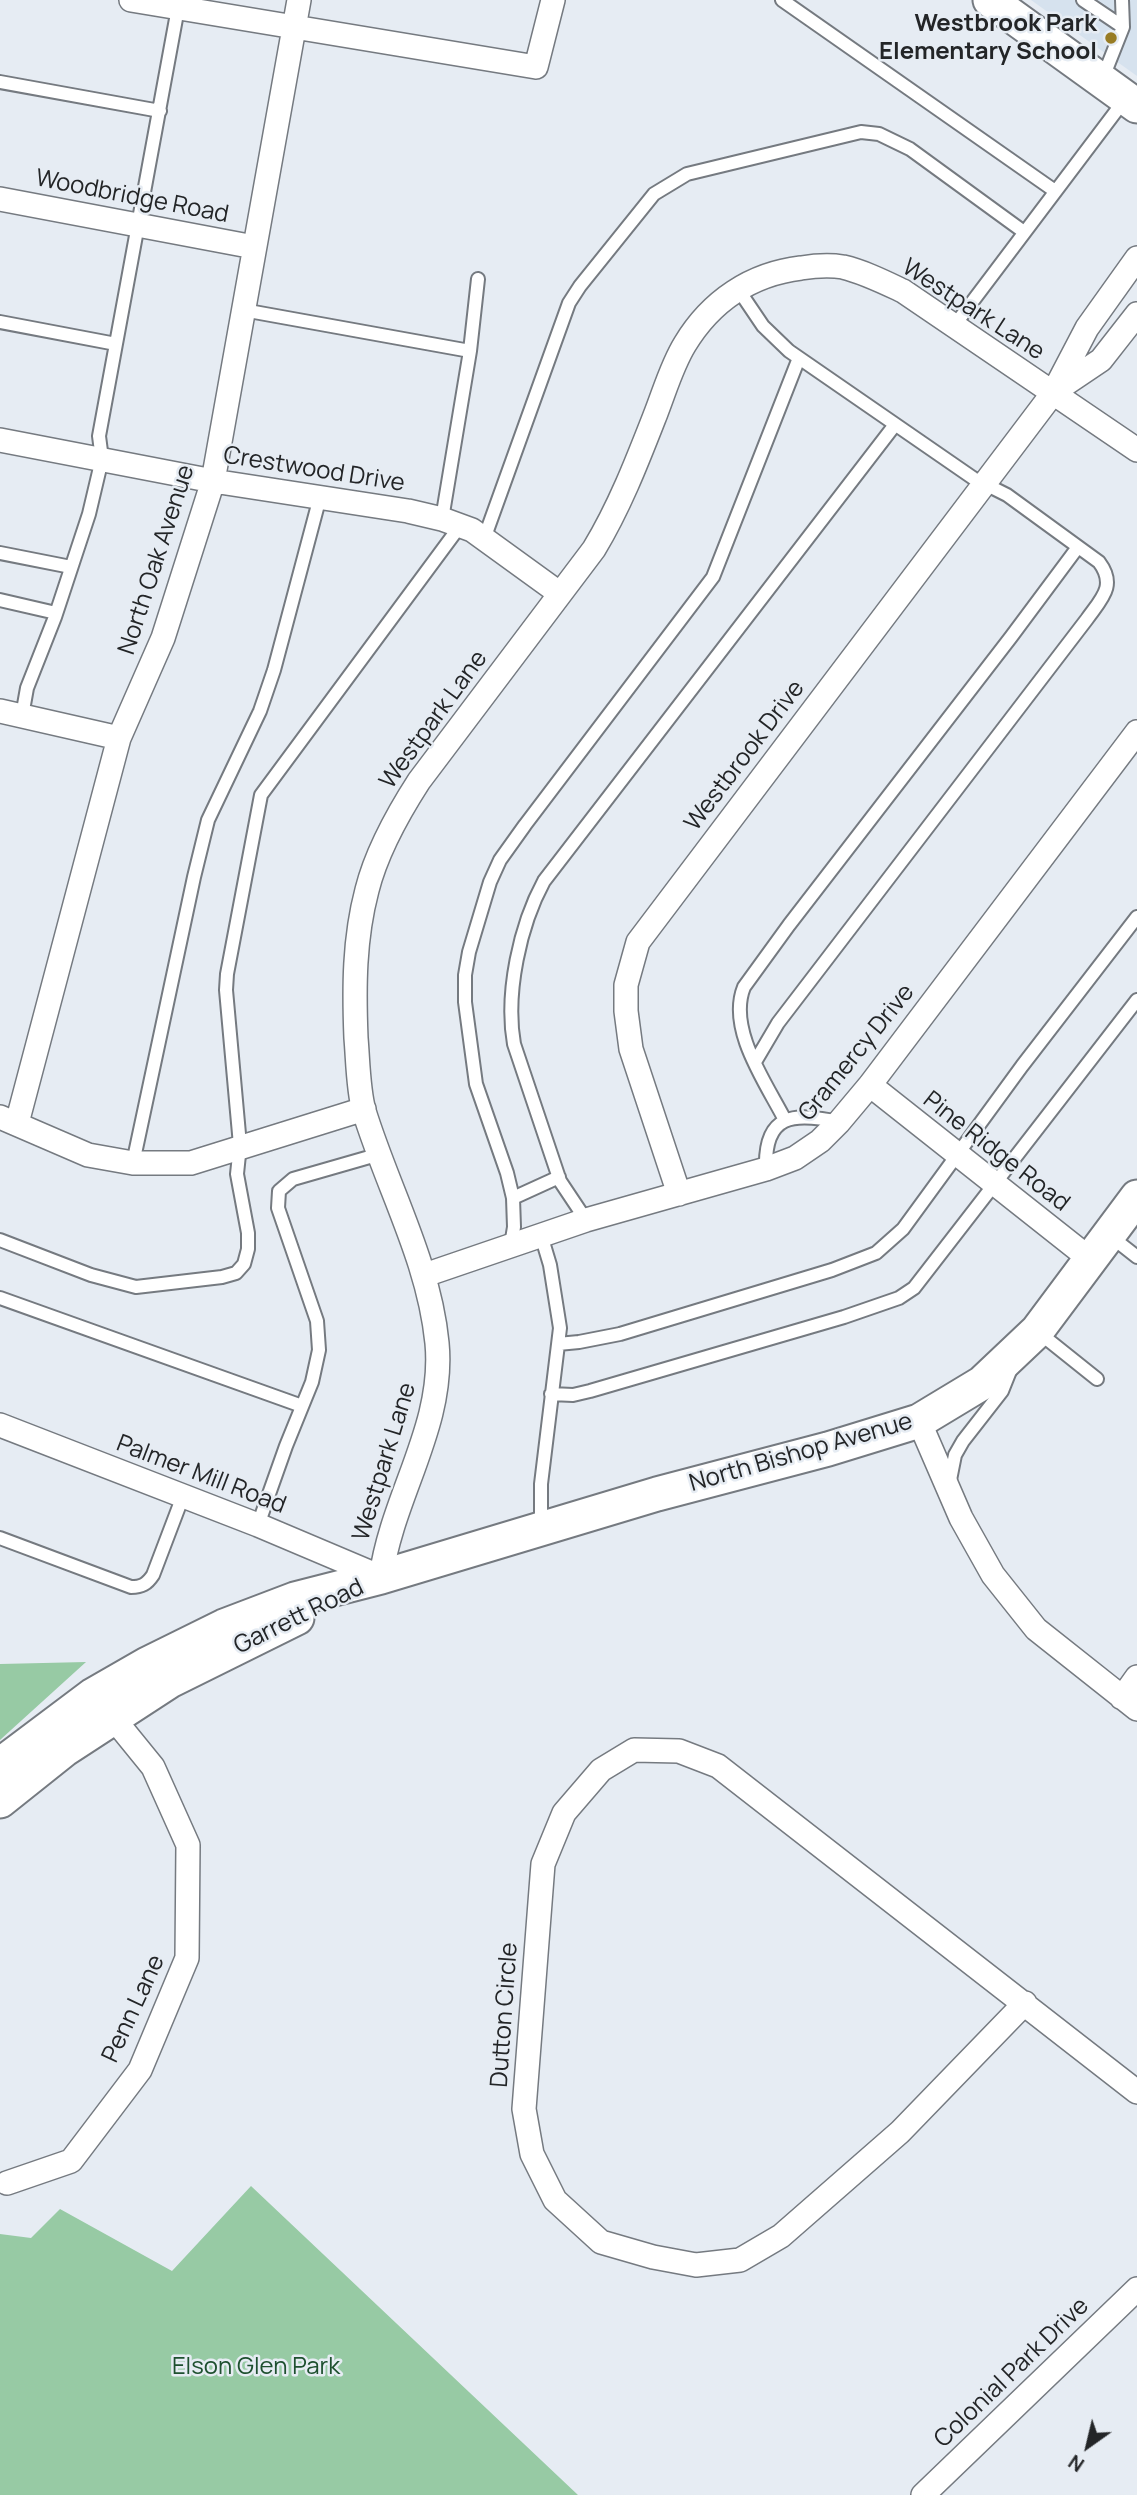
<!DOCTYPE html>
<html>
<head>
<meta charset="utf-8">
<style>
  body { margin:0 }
  #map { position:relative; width:1137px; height:2495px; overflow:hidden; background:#e6ecf3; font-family:Manrope,sans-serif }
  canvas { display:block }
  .north { position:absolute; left:1053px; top:2411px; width:70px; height:70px; -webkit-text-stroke:5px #e6ecf3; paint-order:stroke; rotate:214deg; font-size:19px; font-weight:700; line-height:28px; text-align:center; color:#232527 }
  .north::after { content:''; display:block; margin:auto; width:24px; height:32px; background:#232527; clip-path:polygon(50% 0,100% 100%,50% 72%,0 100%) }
</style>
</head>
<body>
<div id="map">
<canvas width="1137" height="2495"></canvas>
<div class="north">N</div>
</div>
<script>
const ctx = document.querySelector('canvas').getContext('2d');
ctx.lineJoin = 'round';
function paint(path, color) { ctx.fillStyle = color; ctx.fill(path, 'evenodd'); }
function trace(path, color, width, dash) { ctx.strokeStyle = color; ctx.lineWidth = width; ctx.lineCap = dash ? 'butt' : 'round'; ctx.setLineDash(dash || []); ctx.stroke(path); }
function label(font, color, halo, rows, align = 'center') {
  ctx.font = font + ' Manrope,sans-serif'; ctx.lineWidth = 5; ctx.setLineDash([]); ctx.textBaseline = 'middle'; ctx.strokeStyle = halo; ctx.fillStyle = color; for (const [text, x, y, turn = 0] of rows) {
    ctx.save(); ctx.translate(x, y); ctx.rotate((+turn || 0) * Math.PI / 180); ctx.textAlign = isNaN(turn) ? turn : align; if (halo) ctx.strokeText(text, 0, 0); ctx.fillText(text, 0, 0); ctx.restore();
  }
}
paint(new Path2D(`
  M1031 0H1137V76Z`), '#d6e2ee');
paint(new Path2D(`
  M86 1662 0 1740V1664Z
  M251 2186 578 2495H0V2234L31 2238 60 2209 172 2271Z`), '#97caa4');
const lane = new Path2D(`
  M782 0 1055 191
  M1083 0 1123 27
  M1102 80 1123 27 1122 0
  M0 82 160 111
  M738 289 763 326 789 351 973 478 1007 495 1099 562C1117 586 1101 599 1087 619L778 1023 755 1062
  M243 310 470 351 442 519
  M0 322 116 344
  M954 326 1126 98
  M470 351 478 279
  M484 539 569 303 580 286 654 194 687 174 861 132 879 134 910 149 1024 232
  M0 553 71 567
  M0 600 56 613
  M22 716 27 688 55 617 89 514 102 459 99 436 178 8
  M785 1120C766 1083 727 1029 744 987L789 925 1011 637 1078 547
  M133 1163 194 877 208 820 260 711 274 670 320 497
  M766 1169C764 1114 793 1112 839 1122
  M513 1198 559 1177
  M586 1220 560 1181 514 1044C505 993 520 925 544 881L894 426
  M1109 1235 1137 1257
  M0 1240 91 1275 136 1287 222 1277 236 1273 244 1264 248 1249V1233L237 1174 240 1145 226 990 227 974 261 795 460 526
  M511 1245 514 1227 513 1198 507 1173 476 1084 465 1002V975L469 952 490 882 500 860 525 825 713 577 799 358
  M0 1298 302 1406
  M1037 1331 1097 1379
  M558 1344 579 1342 620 1334 832 1270 876 1253 903 1229 1022 1066 1137 917
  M551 1394 573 1395 590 1391 844 1317 899 1298 914 1288 1137 1000
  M949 1485 955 1455 963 1441 1002 1391 1010 1371
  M258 1525 286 1446 312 1382 319 1350 317 1321 278 1208 279 1191 293 1179 380 1154
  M541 1525V1484L560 1328 550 1265 541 1235
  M0 1538 131 1587C142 1587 147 1584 153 1575L183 1496`);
const street = new Path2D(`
  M131 0 536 67 553 0
  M0 199 254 247
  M1055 391 1101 360 1137 314
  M0 440 213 481 408 511 442 519 472 530 559 593
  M0 711 119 738
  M870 1085 1090 1259
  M0 1117 88 1155 133 1163H191L364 1109
  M17 1123 119 738 163 638 213 481 299 0
  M679 1194 631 1049 626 1011V985L638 942 1053 393 1087 328 1137 258
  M425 1275 586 1220 766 1169 795 1158 820 1141 839 1122 870 1085 1137 732
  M919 1421 961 1518 993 1575 1036 1629 1137 1709
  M0 1425 258 1525 381 1577C392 1496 445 1426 437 1343 429 1261 388 1189 364 1111 358 1089 358 1061 356 1038 354 988 354 939 367 890 376 854 399 812 419 781L594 549C620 506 638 459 656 413 665 390 672 365 685 344 711 301 751 274 801 268 814 266 830 265 843 267 864 272 884 282 903 291L1137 450
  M1122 1698 1137 1677
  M1025 2003 900 2132 781 2236 740 2260 696 2265 653 2257 601 2242 555 2200 532 2154 524 2109 543 1864 564 1813 601 1770 634 1750 679 1751 718 1766 1137 2092
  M7 2183 71 2161 140 2070 187 1958 188 1845 153 1767 105 1708
  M923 2495 1137 2289`);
const secondary = new Path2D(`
  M990 0 1137 106
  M0 1765 93 1695 147 1664 224 1626 295 1599 381 1577 657 1494 828 1449 919 1421 982 1383 1037 1331 1137 1197
  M0 1801 64 1750 170 1681 297 1618`);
trace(lane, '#757a80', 16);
trace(street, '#757a80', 26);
trace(secondary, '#757a80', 37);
trace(lane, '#fff', 12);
trace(street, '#fff', 23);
trace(secondary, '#fff', 33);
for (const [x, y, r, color] of [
  [1111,38,7,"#987c24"]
]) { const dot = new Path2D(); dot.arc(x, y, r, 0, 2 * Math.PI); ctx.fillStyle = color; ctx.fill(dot); trace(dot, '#e6ecf3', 2.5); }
label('bold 24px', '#232527', '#e6ecf3', [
  ["Westbrook Park",1097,24],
  ["Elementary School",1097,52]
], 'right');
label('24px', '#232527', '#e6ecf3', [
  ["Woodbridge Road",132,197,11],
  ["Westpark Lane",973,310,33],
  ["Crestwood Drive",314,470,9],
  ["North Oak Avenue",157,560,-72],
  ["Westpark Lane",434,720,-54],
  ["Westbrook Drive",745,756,-53],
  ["Gramercy Drive",857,1053,-51],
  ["Pine Ridge Road",996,1152,38],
  ["North Bishop Avenue",801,1453,-16],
  ["Westpark Lane",385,1462,-73],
  ["Palmer Mill Road",201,1475,21],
  ["Garrett Road",299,1617,-26],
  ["Penn Lane",134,2009,-65],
  ["Dutton Circle",505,2015,-86],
  ["Colonial Park Drive",1012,2373,-44]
]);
label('24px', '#1e502f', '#e6ecf3', [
  ["Elson Glen Park",256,2367]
]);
</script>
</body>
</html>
